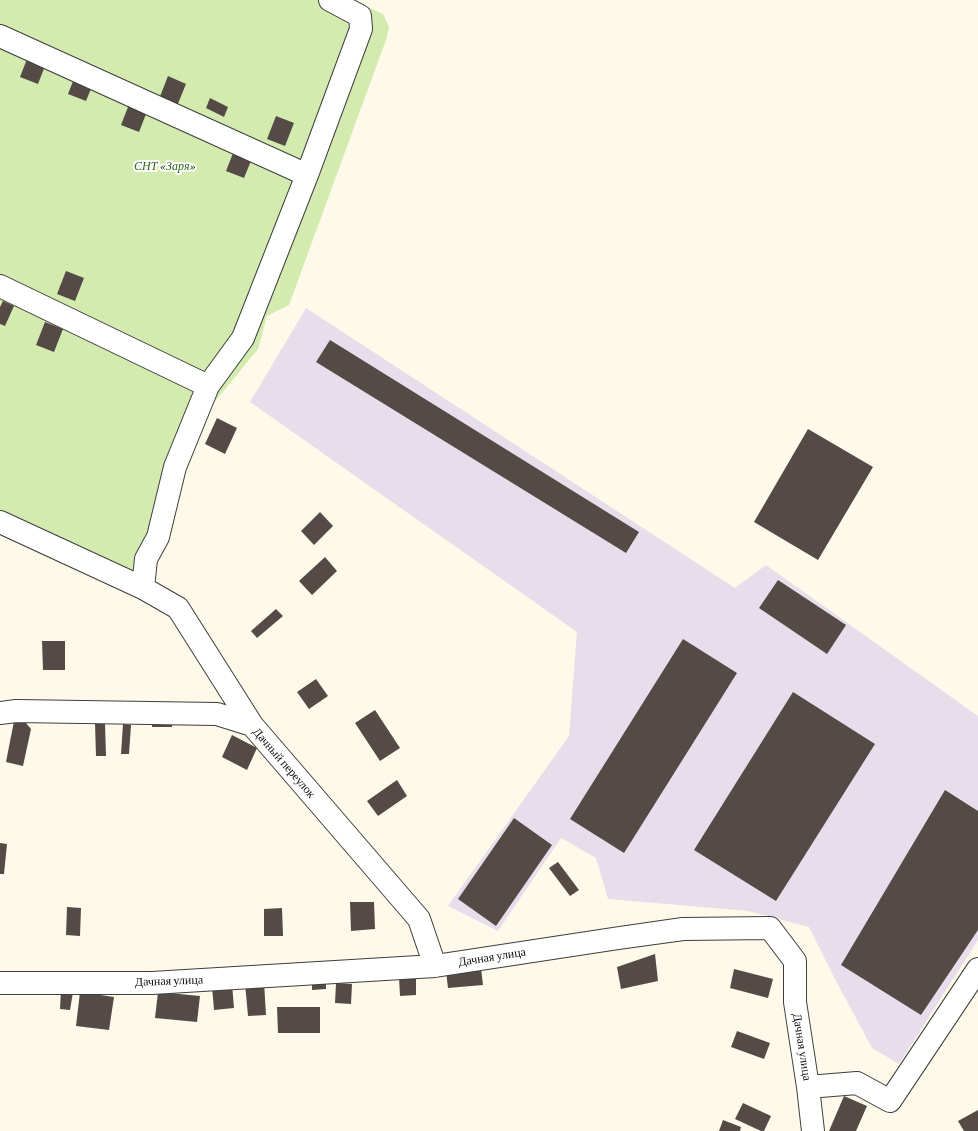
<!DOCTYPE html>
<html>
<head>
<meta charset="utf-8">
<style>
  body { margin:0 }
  canvas { display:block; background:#fff9e9 }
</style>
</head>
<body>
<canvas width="978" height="1131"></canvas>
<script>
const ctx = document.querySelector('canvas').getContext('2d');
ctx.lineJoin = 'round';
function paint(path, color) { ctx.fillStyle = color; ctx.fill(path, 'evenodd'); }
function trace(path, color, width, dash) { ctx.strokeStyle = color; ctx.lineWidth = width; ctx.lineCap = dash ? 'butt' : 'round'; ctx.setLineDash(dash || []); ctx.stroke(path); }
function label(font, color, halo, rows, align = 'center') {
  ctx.font = font + ' "Crimson Pro",serif'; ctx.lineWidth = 4; ctx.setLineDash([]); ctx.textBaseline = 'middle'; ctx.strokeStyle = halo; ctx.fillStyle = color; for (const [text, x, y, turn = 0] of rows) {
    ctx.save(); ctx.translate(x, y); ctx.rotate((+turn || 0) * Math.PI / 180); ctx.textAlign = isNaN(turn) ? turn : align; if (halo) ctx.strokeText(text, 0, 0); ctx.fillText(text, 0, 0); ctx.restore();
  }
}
paint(new Path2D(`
  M306 308 735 588 766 565 978 716V940L899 1064 872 1048 835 979 809 927 748 911 608 899 596 858 561 838 498 931 448 906 569 736 577 632 250 402Z`), '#e8deeb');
paint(new Path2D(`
  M0 0H353L383 14 389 27 386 40 289 305 267 316 258 349 212 405 165 525 151 582 0 512Z`), '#d4ebb0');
paint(new Path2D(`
  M29 54 47 61 38 84 20 77Z
  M77 71 95 79 86 101 68 94Z
  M168 76 186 84 177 106 159 99Z
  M210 98 228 107 224 117 206 108Z
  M130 102 148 109 139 132 121 125Z
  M276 116 294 123 285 146 267 139Z
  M235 148 253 156 244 178 226 171Z
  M66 271 84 278 75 301 57 294Z
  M3 301 14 306 5 326 0 324V307Z
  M45 322 63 329 54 352 36 345Z
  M330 340 639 532 626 553 316 362Z
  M217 418 237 428 225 454 205 444Z
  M808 429 873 467 818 560 754 522Z
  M320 512 333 526 314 545 301 531Z
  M325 557 337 571 312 595 299 581Z
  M778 580 846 625 827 654 759 608Z
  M276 609 283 616 257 638 251 631Z
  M683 639 737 673 624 853 570 819Z
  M42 641H65V670H43Z
  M316 679 328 696 309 709 297 692Z
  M793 692 875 744 776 901 694 850Z
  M375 710 400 748 380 761 355 723Z
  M16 711 31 729 23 766 6 762Z
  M172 716V727H152V717Z
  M95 723H105L106 756H96Z
  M123 724 131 725 129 754H121Z
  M232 735 257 748 247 770 222 757Z
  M397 780 407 796 378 816 367 801Z
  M945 790 978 811V930L921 1015 841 965Z
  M514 818 552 845 496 926 458 899Z
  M0 843 7 844 4 874H0Z
  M558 862 579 890 570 896 549 868Z
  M350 902H374L375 929 351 931Z
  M67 907 81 908 80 936 66 935Z
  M282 908 283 936H264V909Z
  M655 954 658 981 621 989 617 967Z
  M481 968 483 985 448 988 446 971Z
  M734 969 773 979 768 998 730 988Z
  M416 976V995L400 996 399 977Z
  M312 978H326V989L312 990Z
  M264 982 266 1015 248 1016 245 983Z
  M336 983 352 984 351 1004 335 1003Z
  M232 984 234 1008 214 1010 212 986Z
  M61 989 73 992 70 1010 60 1009Z
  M80 992 114 997 109 1030 76 1026Z
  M158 992 200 996 197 1022 155 1018Z
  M277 1007H320V1033H278Z
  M737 1031 770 1043 764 1059 731 1047Z
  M844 1096 867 1106 856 1131H829Z
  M743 1103 771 1116 764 1131H761L735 1119Z
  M978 1110V1131H964L958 1121Z
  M723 1120 741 1127 740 1131H719Z`), '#544b47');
const minor = new Path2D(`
  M0 36 307 175
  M0 286 208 386
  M0 522 143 588 178 608 252 725
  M143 588 146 559 158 537 175 467 208 386 243 338 307 175 361 29 360 16 330 0
  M0 713 16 711 217 714 252 725 419 919 435 966
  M0 983H152L435 966 619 938 683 929 770 928 795 961V1002L808 1087 813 1131
  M808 1087 857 1083 890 1101 978 969`);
trace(minor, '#3e3e3e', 24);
trace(minor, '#fff', 22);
label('italic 12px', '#2e6618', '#fff', [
  ["СНТ «Заря»",165,166]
]);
label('12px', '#0b0b0b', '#fff', [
  ["Дачный переулок",284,763,49],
  ["Дачная улица",492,957,-9],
  ["Дачная улица",169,981,-2],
  ["Дачная улица",802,1047,81]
]);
</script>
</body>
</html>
